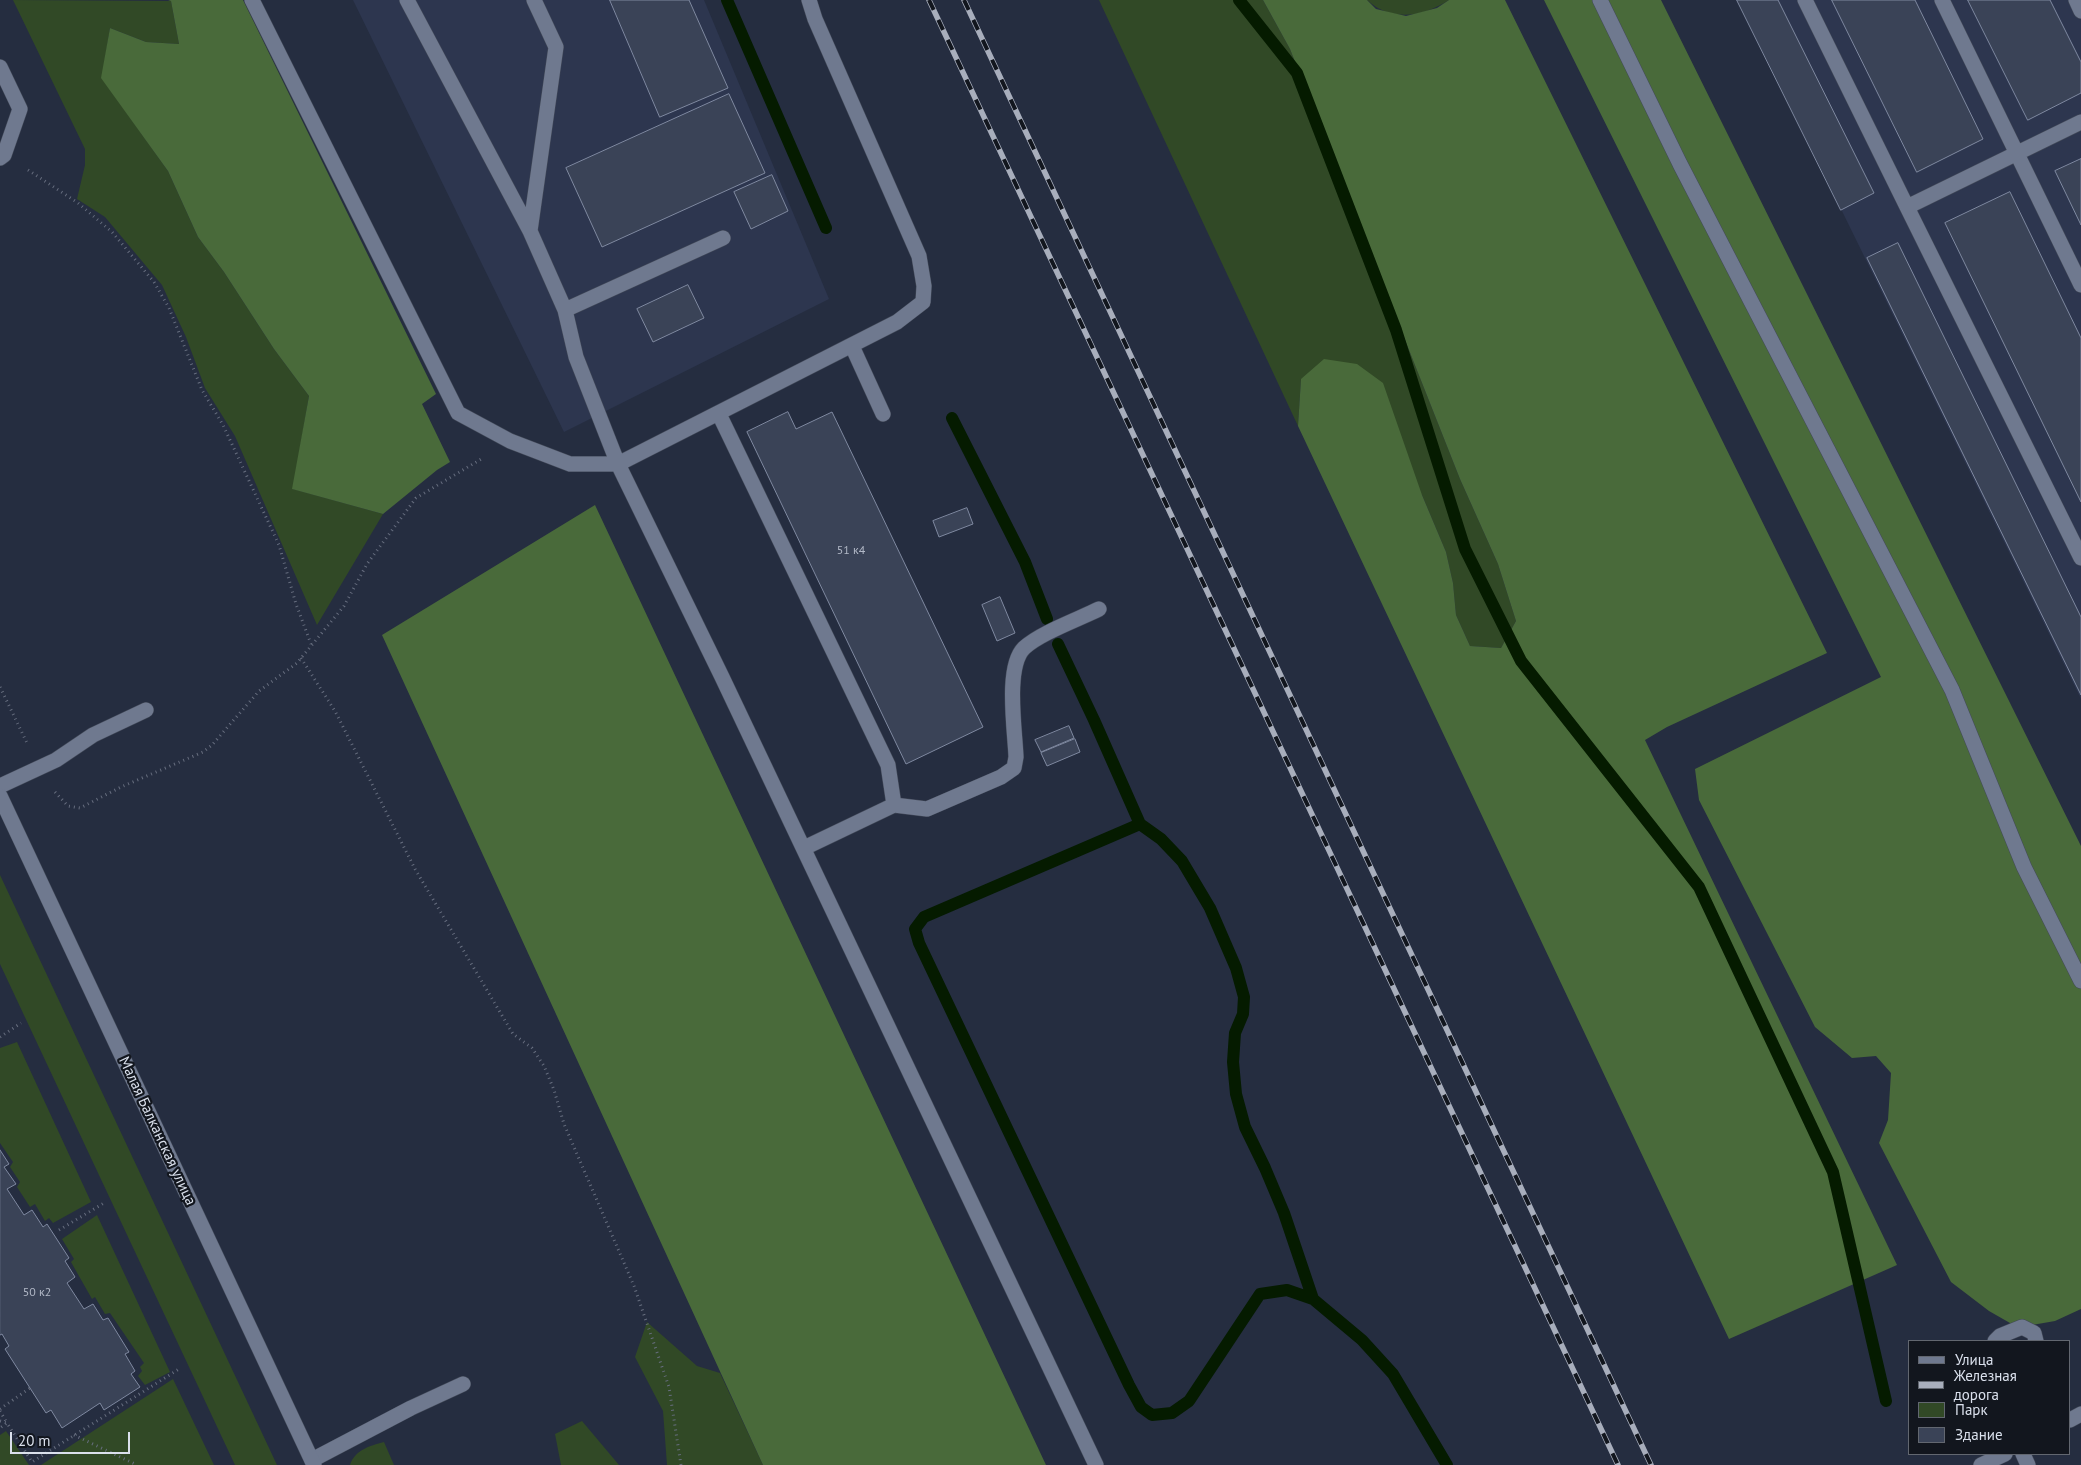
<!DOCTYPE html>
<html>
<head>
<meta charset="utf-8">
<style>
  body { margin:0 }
  #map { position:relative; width:2081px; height:1465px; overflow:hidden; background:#252d40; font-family:"PT Sans",sans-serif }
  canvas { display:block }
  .legend { position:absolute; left:1908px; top:1340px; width:162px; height:115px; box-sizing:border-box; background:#12161e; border:1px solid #626770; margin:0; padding:6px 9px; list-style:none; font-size:15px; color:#dae0ec }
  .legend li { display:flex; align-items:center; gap:10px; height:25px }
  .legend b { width:25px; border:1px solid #626770 }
  .scale { position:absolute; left:10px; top:1432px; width:120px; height:22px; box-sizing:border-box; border:2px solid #dae0ec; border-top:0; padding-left:6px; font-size:15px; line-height:18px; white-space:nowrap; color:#dae0ec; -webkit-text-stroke:4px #12161e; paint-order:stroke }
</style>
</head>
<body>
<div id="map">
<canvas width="2081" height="1465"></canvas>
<ul class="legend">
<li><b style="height:6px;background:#6f798f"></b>Улица</li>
<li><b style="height:6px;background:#a8aebc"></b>Железная дорога</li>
<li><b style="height:14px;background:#314926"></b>Парк</li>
<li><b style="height:14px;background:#3a4357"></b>Здание</li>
</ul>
<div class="scale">20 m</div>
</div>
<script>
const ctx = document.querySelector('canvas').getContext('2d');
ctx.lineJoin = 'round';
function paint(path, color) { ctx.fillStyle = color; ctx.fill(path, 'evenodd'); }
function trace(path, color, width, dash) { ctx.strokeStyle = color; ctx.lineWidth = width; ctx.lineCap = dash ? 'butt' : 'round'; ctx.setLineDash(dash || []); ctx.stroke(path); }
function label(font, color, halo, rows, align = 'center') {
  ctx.font = font + ' "PT Sans",sans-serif'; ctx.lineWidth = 4.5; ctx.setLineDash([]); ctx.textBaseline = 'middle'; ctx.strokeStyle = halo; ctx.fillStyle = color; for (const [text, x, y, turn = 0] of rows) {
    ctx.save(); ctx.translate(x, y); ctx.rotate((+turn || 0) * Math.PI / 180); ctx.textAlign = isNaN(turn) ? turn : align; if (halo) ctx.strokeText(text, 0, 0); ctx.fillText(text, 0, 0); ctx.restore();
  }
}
paint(new Path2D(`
  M353 0H704L829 299 564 432Z
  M1738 0H2081V699L1841 209Z`), '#2d364f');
paint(new Path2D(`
  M13 0 171 1 179 44 146 42 110 28 102 78 168 171 198 237 224 272 274 349 309 396 293 489 383 514 317 625 235 436 205 388 186 337 162 285 105 217 77 199 85 165V149Z
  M1099 0H1263L1290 49 1460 479 1498 564 1516 621 1501 648 1470 646 1456 615 1453 583 1446 552 1422 495 1301 379 1298 426Z
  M1367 0H1449C1423 17 1391 22 1367 0Z
  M0 875 277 1465H235L0 964Z
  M17 1042 91 1202 53 1223 49 1218 45 1221 35 1204 30 1207 17 1187 20 1182 10 1167 13 1162 0 1143V1048Z
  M97 1215 170 1372 145 1385 138 1376 142 1371 140 1367 144 1363 110 1313 105 1314 95 1297 92 1299 71 1262 74 1259 62 1239Z
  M647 1322 697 1366 720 1373 763 1465H667L663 1411 635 1357Z
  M173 1379 214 1465H41Z
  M582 1421 619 1465H561L555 1434Z
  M6 1431 29 1465H0V1435Z
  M384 1442 394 1465H350C355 1450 369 1446 384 1442Z`), '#314926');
paint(new Path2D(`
  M168 0H243L436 394 422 404 450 462 437 470 383 514 292 489 309 396 274 349 224 272 198 237 168 171 101 78 110 28 146 42 179 44 171 1Z
  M1263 0H1367L1376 9 1406 16 1437 8 1449 0H1505L1827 653 1667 727 1645 740 1897 1265 1729 1339 1298 426 1301 379 1324 359 1357 364 1383 383 1422 495 1446 552 1453 583 1456 615 1470 646 1501 648 1516 621 1498 564 1460 479 1290 49Z
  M1544 0H1661L2081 846V1309L2055 1321 2032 1325 2010 1323 1989 1311 1951 1282 1879 1143 1888 1120 1891 1073 1876 1056 1852 1058 1815 1027 1699 800 1695 769 1881 677Z
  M595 505 1046 1465H763L382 635Z`), '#496a3a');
trace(new Path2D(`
  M727 0 826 228
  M1239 0 1297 73 1396 330 1465 549 1521 661 1699 887 1833 1172 1886 1401
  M952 418 1025 562 1047 619
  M1058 644 1094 720 1140 824 1161 839 1182 861 1210 908 1236 968 1244 997 1243 1014 1235 1033 1233 1062 1236 1094 1245 1127 1265 1168 1284 1213 1313 1299
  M1140 824 924 917 915 929 919 943 1129 1385 1141 1407 1152 1415 1172 1413 1189 1401 1260 1294 1287 1290 1313 1299 1362 1340 1393 1374 1447 1465`), '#051b00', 12);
const building = new Path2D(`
  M610 0H689L728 88 660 117Z
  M1737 0H1778L1874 193 1841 210Z
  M1832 0H1915L1983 139 1917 172Z
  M1968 0H2050L2081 62V93L2028 120Z
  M729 94 765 173 602 247 566 168Z
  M2081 159V225L2055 171Z
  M772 175 788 211 751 229 734 192Z
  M2010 192 2081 338V502L1945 223Z
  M1898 243 2081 617V695L1867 258Z
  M688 285 704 318 653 342 637 309Z
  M788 412 796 429 832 412 983 727 906 764 747 432Z
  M967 508 973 524 939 537 933 521Z
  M1000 597 1015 633 997 641 982 605Z
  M1069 726 1074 738 1041 752 1035 740Z
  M1075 739 1080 752 1047 766 1041 753Z
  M0 1150 9 1164 4 1167 16 1184 7 1189 24 1215 32 1210 43 1227 47 1224 69 1258 65 1261 75 1277 67 1283 84 1309 93 1304 103 1320 108 1318 129 1352 125 1354 135 1371 131 1374 140 1387 104 1410 100 1403 62 1428 51 1410 46 1413 5 1349 9 1346 2 1334 0 1335Z`);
paint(building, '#3a4357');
trace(building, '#7f89a0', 1);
const lane = new Path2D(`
  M252 0 458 413 510 441 570 464H618L897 322 923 302 924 286 919 256 815 19 809 0
  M407 0 530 231 565 310 576 357 618 464 722 677 1096 1465
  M1600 0 1680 164 1952 690 2024 867 2081 981
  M1805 0 1907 207
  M1942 0 2081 285
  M2076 0 2081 11
  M0 67 20 109 4 155 0 158
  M2081 122 1907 207 2081 558
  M530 231 556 47 534 0
  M565 310 723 238
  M852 346 883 414
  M719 414 888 765 894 805
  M0 786 56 760 93 735 146 710
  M804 848 894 805 927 809 1001 777 1014 768 1016 757C1015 730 1005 667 1024 648 1040 633 1079 619 1099 609
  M1995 1341 2000 1336 2022 1327 2034 1333 2036 1341
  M2070 1420 2081 1414
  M2023 1454 2028 1465
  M312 1460 411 1408 463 1384
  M1981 1465 2005 1454`);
const street = new Path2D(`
  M0 796 314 1465`);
trace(lane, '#434a59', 16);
trace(street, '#434a59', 16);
trace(new Path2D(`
  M28 170 78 203 112 232 154 282 169 308 202 390 223 425 279 545 296 604 311 644
  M301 658 335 711 415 869 513 1034 532 1048 544 1066 554 1090 564 1124 634 1286 669 1387 681 1465
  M0 687 27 743
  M55 792 68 806 80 808 121 787 203 752 212 745 259 691 297 663 344 606 367 564 416 498 483 458
  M0 1037 21 1023
  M59 1230 104 1203
  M0 1409 30 1388
  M0 1411 7 1423 0 1428
  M0 1421 7 1423 32 1462 179 1369
  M74 1435 137 1465`), '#676e7f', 3, [1, 4]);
trace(lane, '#6f798f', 15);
trace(street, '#6f798f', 15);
const rail = new Path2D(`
  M929 0 1618 1465
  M964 0 1651 1465`);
trace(rail, '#a8aebc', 5.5);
trace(rail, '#12161e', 4, [11]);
label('12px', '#b2b9c7', null, [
  ["51 к4",851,551],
  ["50 к2",37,1293]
]);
label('15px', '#dae0ec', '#12161e', [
  ["Малая Балканская улица",157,1131,65]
]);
</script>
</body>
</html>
